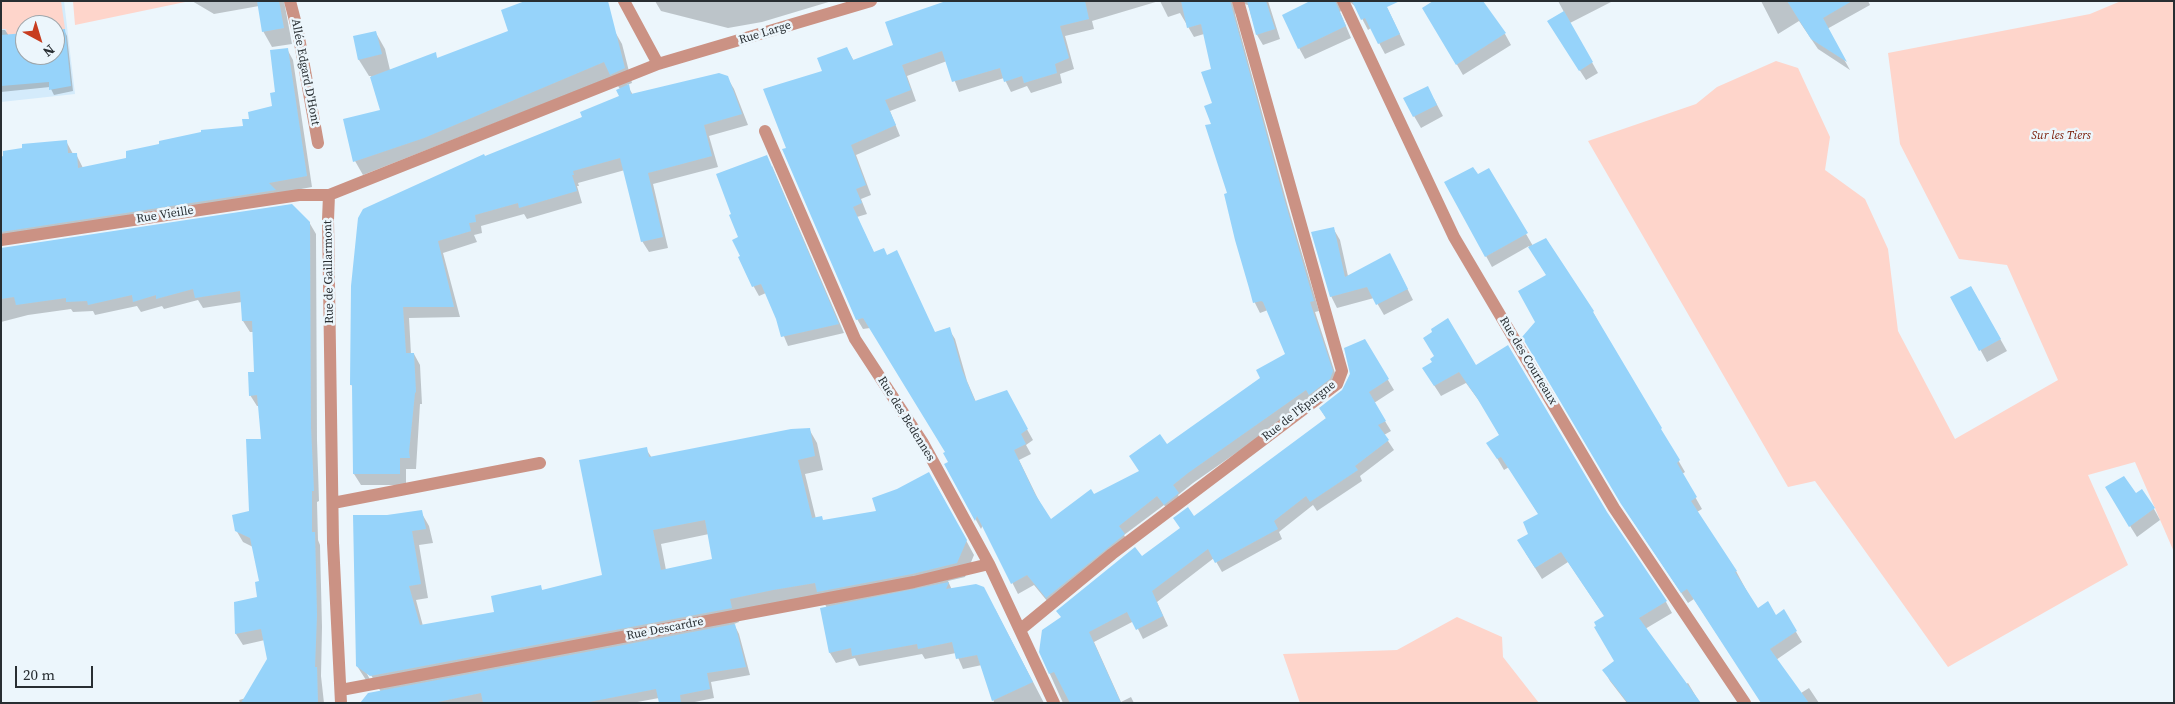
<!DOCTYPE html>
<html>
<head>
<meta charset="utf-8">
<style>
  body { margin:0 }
  #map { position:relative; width:2175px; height:704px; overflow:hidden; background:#ecf6fc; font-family:"Source Serif 4",serif }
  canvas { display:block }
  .frame { position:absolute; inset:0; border:2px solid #282e32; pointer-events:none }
  .north { position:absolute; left:15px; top:15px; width:50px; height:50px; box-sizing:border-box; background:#ecf6fc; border:1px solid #9ea6ab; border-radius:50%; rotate:141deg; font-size:14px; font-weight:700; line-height:20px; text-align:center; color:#282e32 }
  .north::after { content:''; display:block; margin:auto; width:18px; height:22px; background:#c73d20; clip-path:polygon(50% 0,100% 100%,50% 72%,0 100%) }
  .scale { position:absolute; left:15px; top:666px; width:78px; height:22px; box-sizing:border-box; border:2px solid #282e32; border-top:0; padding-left:6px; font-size:15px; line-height:18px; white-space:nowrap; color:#282e32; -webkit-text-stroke:4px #ecf6fc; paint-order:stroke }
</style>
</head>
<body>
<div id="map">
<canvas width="2175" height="704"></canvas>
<div class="frame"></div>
<div class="north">N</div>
<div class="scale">20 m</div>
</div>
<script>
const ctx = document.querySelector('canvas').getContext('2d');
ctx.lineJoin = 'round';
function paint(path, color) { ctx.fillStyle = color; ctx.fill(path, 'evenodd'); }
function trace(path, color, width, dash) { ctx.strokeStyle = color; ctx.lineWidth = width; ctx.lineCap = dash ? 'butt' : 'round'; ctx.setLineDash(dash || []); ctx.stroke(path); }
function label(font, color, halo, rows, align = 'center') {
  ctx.font = font + ' "Source Serif 4",serif'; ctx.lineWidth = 5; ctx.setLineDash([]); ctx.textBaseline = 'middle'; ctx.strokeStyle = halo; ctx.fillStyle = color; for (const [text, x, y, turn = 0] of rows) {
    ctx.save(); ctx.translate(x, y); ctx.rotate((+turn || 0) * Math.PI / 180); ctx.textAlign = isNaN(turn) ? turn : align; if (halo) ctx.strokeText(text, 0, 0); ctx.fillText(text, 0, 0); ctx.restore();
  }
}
paint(new Path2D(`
  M1 1H64L75 94 1 102ZM25 25H55V55H25Z`), '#d4ebfb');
paint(new Path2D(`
  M1 1H61L65 29 55 30V25H25V33L7 35 6 29H1Z
  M73 1H190L75 25Z
  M2121 1H2174V552L2135 462 2088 475 2128 565 1948 667 1815 481 1788 487 1588 141 1696 104 1717 87 1776 61 1798 68 1830 137 1825 170 1865 199 1888 249 1898 331 1955 439 2058 380 2007 265 1959 259 1900 144 1888 53 2090 14Z
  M1457 617 1502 637 1503 657 1539 703H1300L1283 654 1397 650Z`), '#fed5cb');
paint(new Path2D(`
  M192 1H284L292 44 272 47 263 31 259 6 214 14Z
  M655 1H832L762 22 728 28 661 11Z
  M948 1H1159L1092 21 1094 29 1065 36 1074 69 1060 74 1062 83 1031 93 1027 86 1011 92 1004 78 959 92 947 61 907 76 916 101 890 111 900 136 856 155 871 195 861 199 867 214 857 217 874 253 887 256 935 333 949 329 955 339 967 381 976 402 1006 392 1033 440 1026 445 1031 454 1019 460 1039 501 1051 521 1140 472 1167 445 1262 379 1286 354 1268 310 1260 313 1255 303 1236 240 1228 194 1212 124 1213 70 1204 34 1194 37 1180 13 1168 17 1160 1H1268L1280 39 1263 45 1257 35 1248 5 1241 3 1235 14 1288 207 1319 311 1315 312 1338 382 1193 483 1178 495 1183 504 1170 514 1164 505 1124 535 1130 545 1052 607 1034 585 1018 594 983 525 981 529 945 465 950 462 947 453 870 328 863 329 857 319 788 149 823 72 847 49 854 61 895 45Z
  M1313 1H1384L1405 45 1385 54 1371 28 1368 30 1356 7 1351 3 1345 5 1340 12 1351 38 1305 59 1299 48Z
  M1558 1H1613L1570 23 1598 73 1586 80 1555 32 1564 12Z
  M1761 1H1868L1870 5 1827 29 1850 70 1818 49 1799 21 1778 34Z
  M1424 8 1505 34 1511 45 1463 75Z
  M1 30H5L9 36 25 34V55H55V31L64 30 67 36 73 91 54 95 50 87 1 92Z
  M614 30 622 44 632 83 627 85 633 95 727 77 734 89 748 125 709 136 718 167 653 184 668 248 649 252 642 241 625 170 578 183 579 186H577L582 203 527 219 524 214 481 226 482 233 474 235 477 242 443 253 460 317 409 318 411 354H414L420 365 422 404H420L416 469H406V485H361L354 474 353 388 351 384 485 158 583 117 620 96V89L612 77 363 175 355 161 381 111 371 76H369L359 60 354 37 376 33 385 49 390 70 435 54 438 59Z
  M287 49 293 60 312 187 1 245V158L66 141 73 154H76L83 168 128 159 245 127 251 120 273 107Z
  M1434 99 1443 116 1421 128 1414 116Z
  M772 166 844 333 788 346 766 293 759 296 754 287 734 241 740 238Z
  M1489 170 1533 246 1546 239 1593 312 1599 323H1598L1685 472 1682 474 1702 509 1697 512 1736 571 1757 610 1776 616 1796 632 1802 642 1776 660 1801 693 1809 688 1819 703H1762L1694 599 1688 603 1629 515 1537 322 1547 276 1529 246 1492 267 1446 183 1477 176Z
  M309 222 316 234 317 440 319 501 317 502 318 540 320 545 322 627 321 676 324 703H240L239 700 250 697 268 659 265 640 243 645 236 634 235 603 258 598 261 582 253 547 243 542 236 530 251 512 262 440 259 406H257L250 395 255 373 254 332H250L243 321 242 302 203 308 198 300 164 309 162 306 141 312 137 306 95 315 93 311 73 312 71 309 28 315 1 322V249Z
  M1333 228 1340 240 1348 276 1396 266 1413 300 1384 315 1374 298 1337 308 1331 296Z
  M1971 287 2007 351 1987 362 1952 297Z
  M1364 340 1394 390 1374 403 1391 431 1384 435 1394 450 1360 476 1362 481 1317 511 1313 505 1279 532 1282 539 1222 572 1214 558 1157 602 1168 626 1143 639 1134 621 1094 642 1121 702 1131 697 1134 703H1063L1040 652 1142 557 1327 420 1320 408 1343 391Z
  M1476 367 1606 513 1666 602 1672 613 1645 629 1686 684 1688 683 1700 703H1627L1610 681 1604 670 1615 662 1605 617 1568 562 1542 579 1525 552 1530 534 1539 515 1509 467 1504 470 1488 443 1500 436 1485 409 1466 383 1441 396 1430 379Z
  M809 429 817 443 823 470 805 474 816 519 823 522 877 512 937 487 974 555 965 577 948 581 952 590 995 609 1044 703H992L994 702 982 665 963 669 956 653 925 659 922 654 859 666 855 658 836 663 830 653 821 609 827 608 821 597 737 613 739 622 734 624 739 634 750 675 711 682 714 698 690 703H660L659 698 632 703H362L381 692 368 670 366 672 374 687 366 680 357 666 387 516 421 512 429 526 433 543 419 545 428 598 416 600 423 626 495 613 540 587 543 591 603 576 646 449 652 458ZM709 534 713 560 666 570 661 544Z
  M2135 495 2154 509 2160 520 2137 537 2113 499Z`), '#0003');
paint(new Path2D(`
  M257 1H279L284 28 262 32Z
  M525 1H608L625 68 610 75 604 62 424 138 353 162 343 119 380 110 370 77 436 52 437 58 508 31 501 10Z
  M946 1H1085L1089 19 1060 26 1069 58 1055 64 1057 73 1024 83 1022 76 1004 82 1000 68 952 82 942 51 902 65 911 90 885 100 896 125 851 145 866 185 856 189 862 203 853 207 874 252 884 248 887 255 897 250 935 332 950 327 962 370 975 401 1007 390 1028 429 1021 434 1026 444 1014 450 1035 494 1051 519 1091 489 1094 494 1139 471 1129 456 1160 434 1167 444 1260 378 1256 370 1285 354 1263 302 1261 301 1253 303 1249 288 1235 240 1224 194 1227 193 1205 125 1211 124 1204 106 1212 103 1201 72 1211 69 1201 24 1187 28 1181 1H1230L1283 195 1314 301 1310 302 1333 371 1330 379 1309 395 1306 390 1188 473 1173 485 1179 493 1164 505 1157 496 1119 526 1125 534 1046 598 1027 575 1011 584 977 516 975 521 944 464 948 462 943 453 945 452 863 318 856 320 782 149 786 148 763 89 822 71 817 58 847 47 853 60 893 45 885 22Z
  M1247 1H1266L1275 29 1256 35Z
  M1310 1H1335L1346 26 1298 49 1282 15Z
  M1352 1H1400L1387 7 1400 34 1378 44 1365 18 1361 20Z
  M1433 1H1483L1506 33 1456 65 1422 8Z
  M1787 1H1852L1823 18 1847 62 1811 39Z
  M1564 11 1593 62 1579 71 1547 21Z
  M65 29 71 86 49 90V82L1 86V35L25 33V55H55V30Z
  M376 31 382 54 358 60 353 36Z
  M288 48 307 176 269 183 276 190 1 232V157L3 156V151L22 148V144L67 140 68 153H77L78 168 126 158V151L159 144V141L201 132V130L243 126 242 119H249L248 112 272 106 270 93 275 92 270 50Z
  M719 73 728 76 742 114 704 125 712 156 648 173 663 237 641 242 620 158 573 171 574 175H572L577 191 519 208 518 203 475 215 476 222 469 223 471 231 438 241 454 307H403L406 353H414L416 392 415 393 409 452 410 458H400V474H353L352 385H350L351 286 358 218 363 209 484 154 485 156 582 117 580 112 619 96 616 90 629 84 631 94Z
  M1428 86 1437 105 1413 117 1403 98Z
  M767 155 839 324 781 337 776 319 761 284 752 287 738 257 740 256 732 240 738 237 729 215 731 214 716 174Z
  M1473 167 1478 174 1489 168 1528 233 1485 257 1444 182Z
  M292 204 310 222 311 428 314 491H312V532H315L317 615 315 667H317L318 703H241L267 659 261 629 235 634 234 602 257 597 255 582 259 581 250 538 235 531 232 515 249 511 246 439H261L257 395 249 396 248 372H254L252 321H242L240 291 195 298 193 289 156 299V295L133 302 132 295 88 305 87 301 66 302V298L16 305 14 297 1 299V248Z
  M1334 227 1345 277 1390 253 1408 289 1376 305 1367 287 1330 297 1311 232Z
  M1546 238 1594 311 1593 312 1662 428 1661 429 1680 460 1677 463 1697 497 1691 501 1737 571 1735 572 1758 608 1768 601 1776 615 1784 609 1797 631 1770 649 1809 703H1761L1687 589 1681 593 1621 504 1522 337 1535 322 1518 291 1546 275 1528 247Z
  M1971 286 2001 339 1979 351 1950 297Z
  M1448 318 1476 365 1508 345 1607 512 1667 601 1639 618 1701 703H1628L1602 670 1614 661 1594 627 1596 626 1594 622 1604 616 1561 552 1535 568 1517 540 1528 534 1523 522 1538 514 1501 457 1497 459 1486 443 1499 435 1477 398 1459 372 1434 386 1422 368 1432 362 1430 359 1434 356 1423 338 1432 332 1431 329Z
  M1365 339 1389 379 1369 392 1386 421 1378 425 1389 440 1355 466 1358 470 1310 502 1306 496 1274 521 1278 529 1215 563 1208 549 1152 591 1163 616 1136 630 1127 612 1089 632 1121 703H1070L1054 672 1049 674 1039 652 1042 630 1061 617 1056 611 1135 547 1142 556 1180 528 1173 518 1188 507 1194 516 1326 418 1319 408 1342 390 1350 374 1344 348Z
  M810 428 815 456 798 460 812 518 822 516 823 520 876 511 872 498 897 489 929 472 967 540 957 563 912 574 817 592 815 583 773 590 730 599 732 608 370 676 356 666 353 515H387L422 510 426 529 412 531 421 584 409 586 420 625 494 612 491 596 541 585 542 590 602 575 579 460 647 447 649 457 791 429ZM705 520 712 559 661 570 653 530Z
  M2124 476 2136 493 2142 489 2155 508 2129 527 2105 487Z
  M949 582 946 589 976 584 984 587 1033 682 992 701 977 655 956 659 952 642 918 649 917 644 852 656 851 648 829 653 820 608Z
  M735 624 746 667 707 673 710 689 680 695 681 703H659L656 689 584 703H483L481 693 433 703H360L368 693Z`), '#96d3fa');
trace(new Path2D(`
  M290 1 298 32 318 143
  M624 1 658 64
  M1343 1 1454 237 1614 508 1745 703
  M765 131 855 339 923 443 989 564 1054 703
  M329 195 328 220 333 543 341 703
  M1 240 299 195H329L658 64 871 1
  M333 503 540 463
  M1021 629 1112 554 1337 384 1342 371 1238 1
  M341 690 914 582 989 564`), '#cb9284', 12);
label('12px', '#282e32', '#ecf6fc', [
  ["Rue Large",765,33,-17],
  ["Allée Edgard D'Hont",305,72,79],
  ["Rue Vieille",165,215,-9],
  ["Rue de Gaillarmont",329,272,-91],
  ["Rue des Courteaux",1528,361,59],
  ["Rue de l'Épargne",1299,411,-38],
  ["Rue des Bedennes",906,419,58],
  ["Rue Descardre",665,629,-11]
]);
label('italic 12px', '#761601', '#ecf6fc', [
  ["Sur les Tiers",2061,136]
]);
</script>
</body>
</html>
